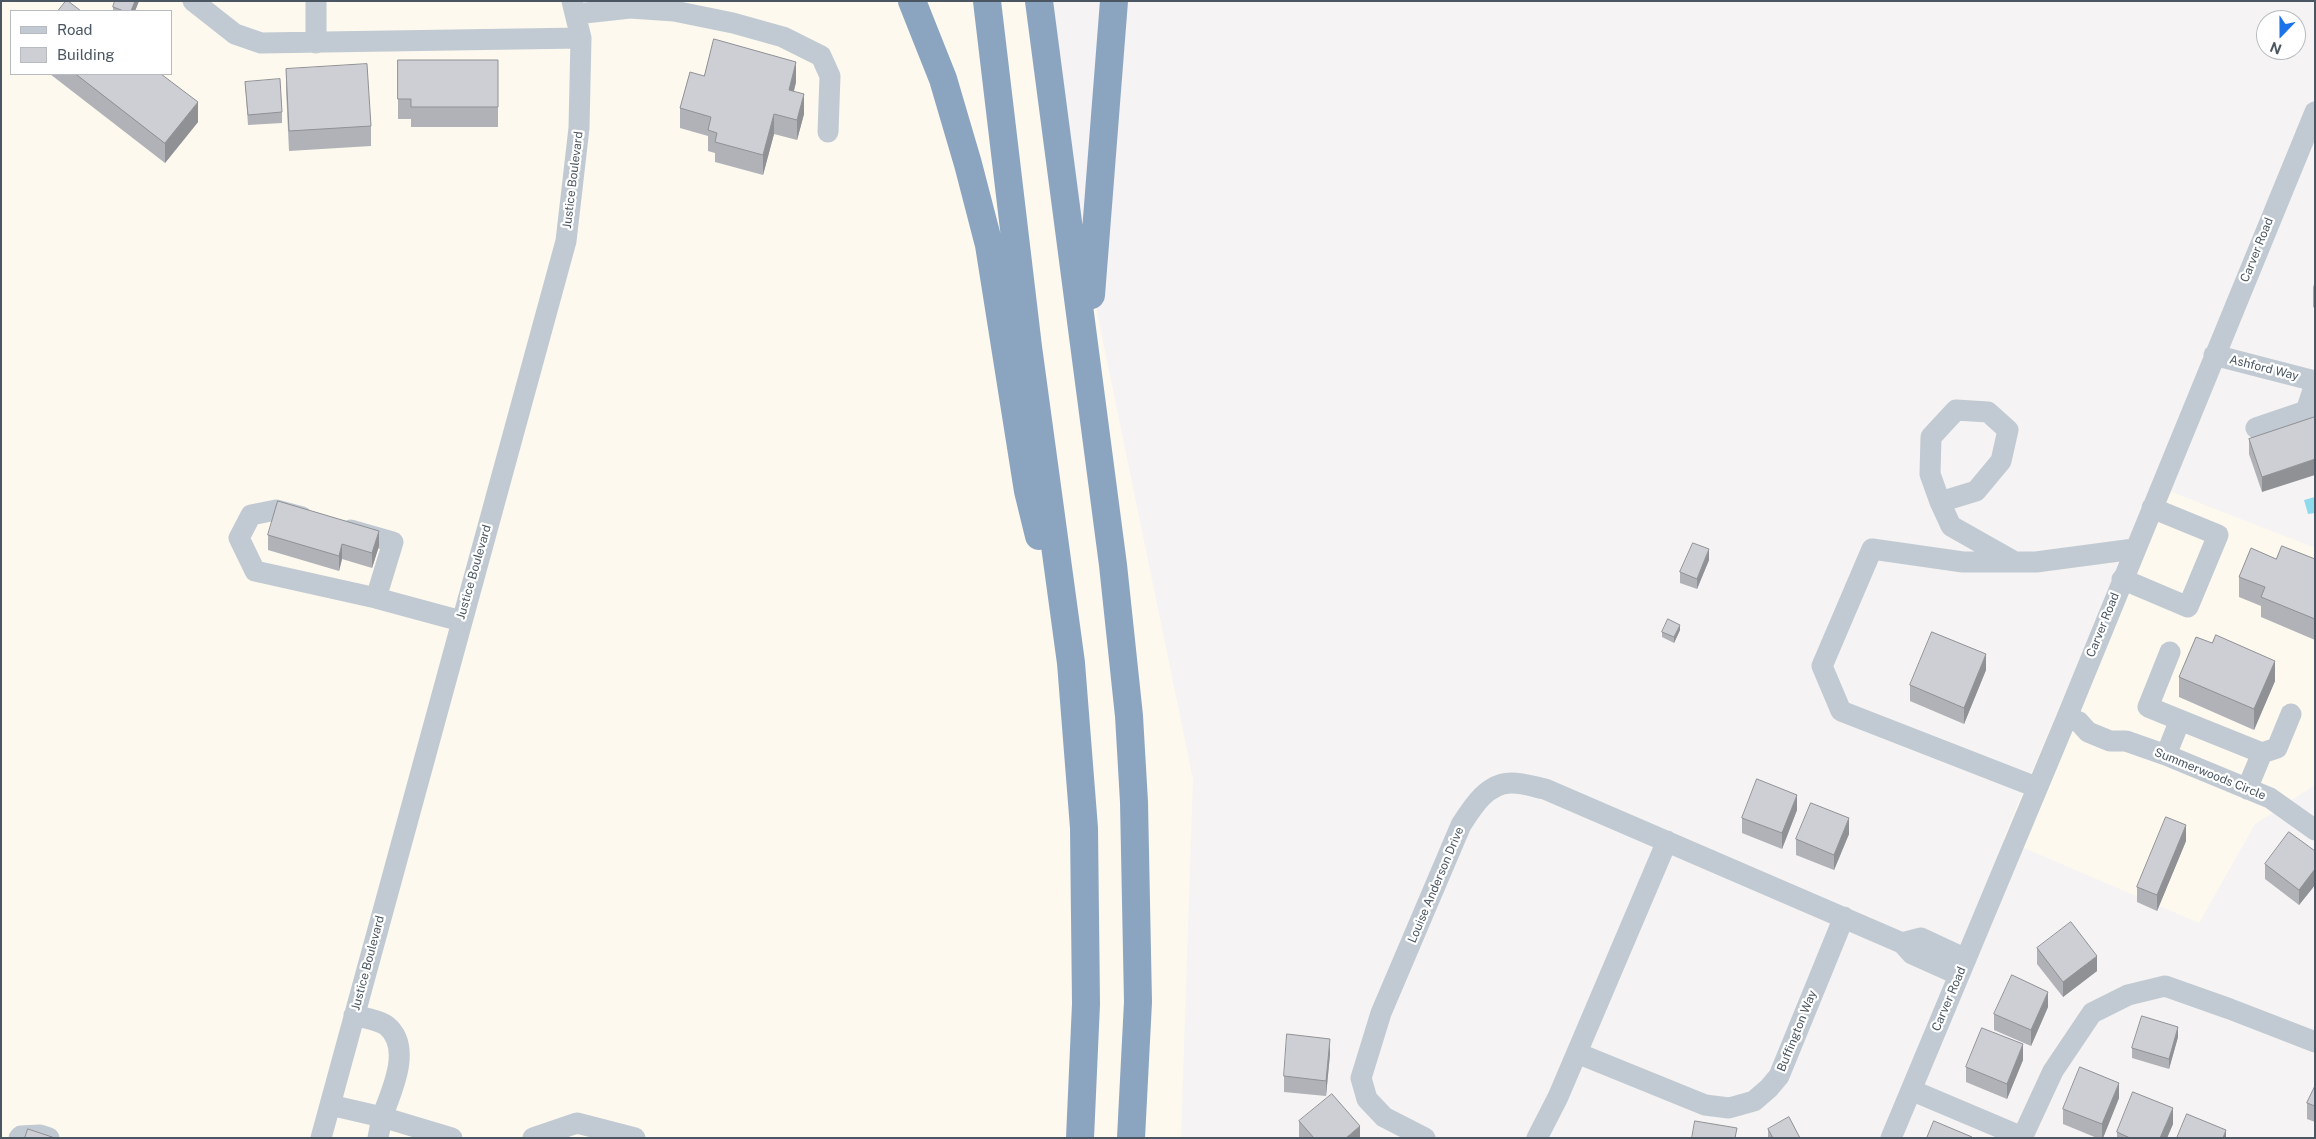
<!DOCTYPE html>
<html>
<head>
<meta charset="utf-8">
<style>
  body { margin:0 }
  #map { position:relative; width:2316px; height:1139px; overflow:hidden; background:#f5f3f3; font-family:"Public Sans",sans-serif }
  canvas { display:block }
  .frame { position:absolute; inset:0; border:2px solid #4a5661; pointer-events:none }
  .legend { position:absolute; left:10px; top:10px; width:162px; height:65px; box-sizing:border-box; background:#fff; border:1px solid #b7bbc0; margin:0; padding:6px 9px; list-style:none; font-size:15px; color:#4a5661 }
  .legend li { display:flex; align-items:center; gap:10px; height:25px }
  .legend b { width:25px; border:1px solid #b7bbc0 }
  .north { position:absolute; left:2256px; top:10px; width:50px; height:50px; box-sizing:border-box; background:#fff; border:1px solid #b7bbc0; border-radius:50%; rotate:202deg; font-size:14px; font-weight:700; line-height:20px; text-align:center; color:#4a5661 }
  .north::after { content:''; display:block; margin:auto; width:18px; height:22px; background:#1a73e8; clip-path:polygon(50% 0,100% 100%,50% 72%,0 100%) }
</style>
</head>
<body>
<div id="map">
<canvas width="2316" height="1139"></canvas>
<div class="frame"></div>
<ul class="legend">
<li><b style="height:6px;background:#c1cad2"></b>Road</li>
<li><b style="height:14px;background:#cdcfd5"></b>Building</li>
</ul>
<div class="north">N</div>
</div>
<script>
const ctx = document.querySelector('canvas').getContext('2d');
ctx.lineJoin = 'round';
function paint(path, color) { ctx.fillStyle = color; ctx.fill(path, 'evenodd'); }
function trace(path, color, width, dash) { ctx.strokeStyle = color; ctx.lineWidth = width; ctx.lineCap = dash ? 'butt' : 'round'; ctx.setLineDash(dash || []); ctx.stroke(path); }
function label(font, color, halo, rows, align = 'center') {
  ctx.font = font + ' "Public Sans",sans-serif'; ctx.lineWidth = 4.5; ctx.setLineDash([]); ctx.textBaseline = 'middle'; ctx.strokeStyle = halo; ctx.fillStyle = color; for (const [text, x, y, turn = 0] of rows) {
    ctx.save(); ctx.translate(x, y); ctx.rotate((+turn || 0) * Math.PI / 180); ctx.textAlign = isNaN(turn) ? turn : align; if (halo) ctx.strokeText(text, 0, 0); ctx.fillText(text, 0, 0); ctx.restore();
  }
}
paint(new Path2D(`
  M1 1H1033L1193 779 1181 1138H1ZM11 11H171V74H11Z
  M2154 485 2315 548V785L2255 824 2199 923 2003 839Z`), '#fdf9ef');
paint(new Path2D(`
  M2315 497V513L2308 514 2304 500Z`), '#90daee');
trace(new Path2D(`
  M193 1 235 34 261 43 581 38
  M316 1V43
  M576 14 630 8 674 11 733 23 783 37 821 56 830 76 828 132
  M2214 355 2315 381
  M2256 428 2306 411 2315 384
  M1940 502 1930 474 1931 437 1956 410 1988 412 2008 430 2001 461 1976 491 1940 502 1951 526 2013 561
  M302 517 276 510 251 515 239 538 255 571 376 598
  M351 530 393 542 376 598 461 621
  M2122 579 2188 607 2218 535 2152 508
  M2067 717 2079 722 2088 732 2110 741H2126L2166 755 2270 798 2315 830
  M2180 720 2262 753
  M2166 755 2180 720 2148 707 2170 652
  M2036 787 1841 711 1822 666 1872 549 1963 562H2036L2134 549
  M2247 789 2262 753 2277 748 2291 714
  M1902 943 1912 954 1959 975
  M354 1015C364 1018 380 1020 387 1026 413 1048 391 1092 382 1117L452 1138
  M1577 1053 1705 1105 1729 1108 1754 1101 1769 1088 1779 1076 1844 917
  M1911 1090 2022 1137
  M330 1105 382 1117 378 1138
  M19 1138 21 1136 40 1135 49 1138
  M321 1138 566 241 579 128 581 38 572 1
  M533 1138 577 1123 635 1138
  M1425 1138 1384 1117 1367 1099 1361 1078 1381 1013 1461 825C1472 808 1486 784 1510 783 1521 782 1534 787 1545 789L1902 943 1921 938 1966 959
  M1537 1138 1558 1097 1667 841
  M1891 1138 2067 717 2315 112
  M2022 1138 2053 1071 2092 1013 2128 995 2165 986 2230 1009 2315 1042`), '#c1cad2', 21);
trace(new Path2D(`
  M912 1 943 79 968 164 989 245 1028 491 1039 536
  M987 1 1028 347 1071 663 1084 828 1086 1004 1080 1138
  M1039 1 1113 565 1129 716 1134 802 1138 1002 1131 1138
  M1091 295 1114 1`), '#8ba5c1', 28);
paint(new Path2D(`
  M139 1 135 11H113V7Z
  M398 60H498V127H411V119H398Z
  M286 69 371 126V146L289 151 286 89Z
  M50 74H161L198 122 165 163Z
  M704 76 796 82 794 91 804 114 797 140 774 134 763 175 715 162V153L708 151V136L680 128V108Z
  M245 82 282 112V123L248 125Z
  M2315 282V308L2313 307V287Z
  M2315 417 2262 492 2249 454V439Z
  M268 535 379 546 372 568 342 559 339 571 268 550Z
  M2276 559H2315V640L2261 617V606L2239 597V577Z
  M1709 560 1697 589 1680 583V572Z
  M1680 630 1674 643 1662 637V632Z
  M2212 643 2275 681 2254 730 2179 697V677Z
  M1986 670 1964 724 1910 701V685Z
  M1797 810 1782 849 1742 833V818Z
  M1849 834 1834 870 1796 855V839Z
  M2186 841 2157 911 2137 902V887Z
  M2315 851V885L2299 905 2265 879V864Z
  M2037 948 2097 971 2063 997 2037 964Z
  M2048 1007 2031 1046 1994 1030V1014Z
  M2178 1037 2169 1069 2132 1058V1048Z
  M1330 1054 1326 1096 1284 1092V1076Z
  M2023 1060 2007 1099 1966 1082V1067Z
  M2315 1086V1122L2307 1119V1103Z
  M2119 1098 2103 1138H2097L2063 1124V1109Z
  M1299 1121 1360 1138H1300L1299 1137Z
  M2173 1124 2167 1138H2117V1132Z
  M1768 1129 1800 1138H1768Z`), '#b0b2b7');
paint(new Path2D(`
  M135 1H139L135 11H131Z
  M796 62V82L789 110V90Z
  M804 94V114L797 140V120Z
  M198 102V122L165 163V143Z
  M774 114V134L763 175V155Z
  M2315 459V475L2262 492V477Z
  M379 531V546L372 568V553Z
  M342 544V559L339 571V556Z
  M1709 549V560L1697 589V579Z
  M1680 625V630L1674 643V637Z
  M1986 654V670L1964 724V708Z
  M2275 661V681L2254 730V709Z
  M1797 795V810L1782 849V833Z
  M1849 818V834L1834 870V855Z
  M2186 825V841L2157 911V895Z
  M2315 869V885L2299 905V890Z
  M2097 956V971L2063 997V982Z
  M2048 992V1007L2031 1046V1030Z
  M2178 1027V1037L2169 1069V1059Z
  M1330 1039V1054L1326 1096V1081Z
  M2023 1044V1060L2007 1099V1084Z
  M2119 1083V1098L2103 1138H2102V1124Z
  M2173 1108V1124L2167 1138H2160Z
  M1360 1126V1138H1346Z
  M2226 1130V1138H2223Z`), '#909195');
const building = new Path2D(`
  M66 1H68L81 11H58Z
  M115 1H135L131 11H124L113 7Z
  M714 39 796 62 789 90 804 94 797 120 774 114 763 155 715 142 717 133 708 130 711 117 680 108 690 72 704 76Z
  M398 60H498V107H411V99H398Z
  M367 64 371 126 289 131 286 69Z
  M76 74H161L198 102 165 143Z
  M280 79 282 112 248 115 245 82Z
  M2315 417V459L2262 477 2249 439Z
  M278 501 379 531 372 553 342 544 339 556 268 535Z
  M1693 543 1709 549 1697 579 1680 572Z
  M2282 546 2315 559V619L2261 597 2265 587 2239 577 2251 548 2276 559Z
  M1668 619 1680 625 1674 637 1662 632Z
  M1932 632 1986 654 1964 708 1910 685Z
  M2216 635 2275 661 2254 709 2179 677 2196 637 2212 643Z
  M1757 779 1797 795 1782 833 1742 818Z
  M1811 803 1849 818 1834 855 1796 839Z
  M2166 817 2186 825 2157 895 2137 887Z
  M2289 832 2315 851V869L2299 890 2265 864Z
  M2071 922 2097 956 2063 982 2037 948Z
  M2012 975 2048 992 2031 1030 1994 1014Z
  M2142 1016 2178 1027 2169 1059 2132 1048Z
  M1982 1028 2023 1044 2007 1084 1966 1067Z
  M1287 1034 1330 1039 1326 1081 1284 1076Z
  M2080 1067 2119 1083 2102 1124 2063 1109Z
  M2315 1086V1106L2307 1103Z
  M2133 1092 2173 1108 2160 1138H2130L2117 1132Z
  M1332 1094 1360 1126 1346 1138H1314L1299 1121Z
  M2187 1114 2226 1130 2223 1138H2177Z
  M1789 1117 1800 1138H1773L1768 1129Z
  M1695 1121 1737 1128 1735 1138H1692Z
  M1934 1121 1972 1137V1138H1927Z
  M28 1129 55 1138H25Z`);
paint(building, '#cdcfd5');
trace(building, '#909195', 1);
label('12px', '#4a5661', '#fff', [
  ["Justice Boulevard",573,180,-83],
  ["Carver Road",2257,250,-68],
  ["Ashford Way",2264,368,14],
  ["Justice Boulevard",474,572,-74],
  ["Carver Road",2103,625,-68],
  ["Summerwoods Circle",2210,774,22],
  ["Louise Anderson Drive",1436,885,-67],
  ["Justice Boulevard",368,963,-75],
  ["Carver Road",1949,999,-67],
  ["Buffington Way",1797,1031,-68]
]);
</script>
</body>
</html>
